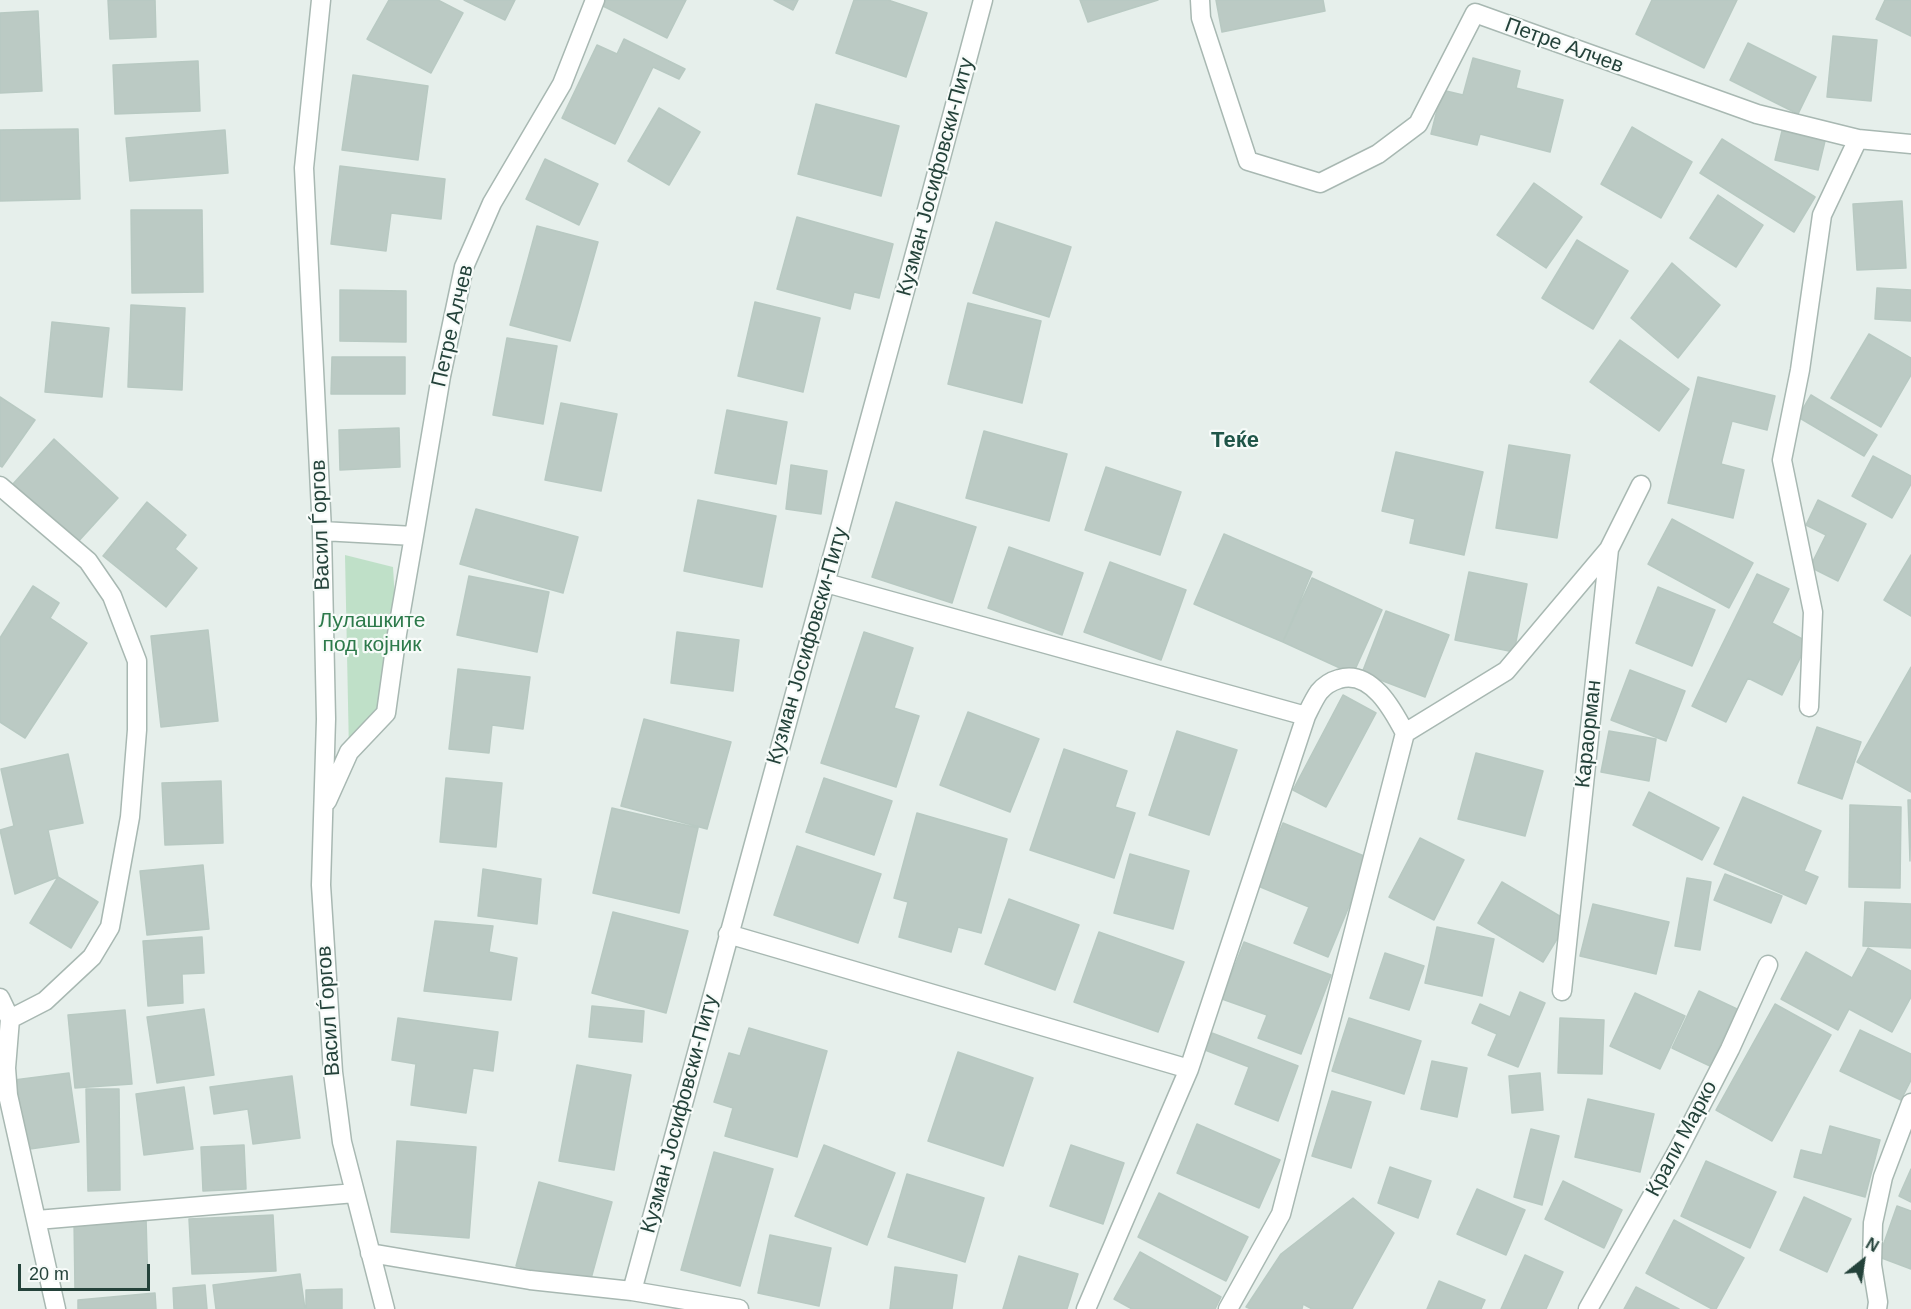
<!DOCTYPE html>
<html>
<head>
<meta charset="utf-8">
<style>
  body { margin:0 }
  #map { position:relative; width:1911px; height:1309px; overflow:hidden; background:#e6efeb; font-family:Arial,sans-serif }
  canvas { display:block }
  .north { position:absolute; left:1833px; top:1231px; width:60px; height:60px; -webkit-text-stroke:4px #f7fbf9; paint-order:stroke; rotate:30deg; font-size:16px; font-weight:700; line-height:24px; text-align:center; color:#24423a }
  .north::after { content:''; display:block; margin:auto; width:21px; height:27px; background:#24423a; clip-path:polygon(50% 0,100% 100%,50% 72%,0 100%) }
  .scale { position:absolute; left:18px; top:1264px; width:132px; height:27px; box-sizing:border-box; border:3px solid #24423a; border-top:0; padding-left:8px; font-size:18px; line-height:21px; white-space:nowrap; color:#24423a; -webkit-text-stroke:4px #f7fbf9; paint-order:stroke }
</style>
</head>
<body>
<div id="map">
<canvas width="1911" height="1309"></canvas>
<div class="north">N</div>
<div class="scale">20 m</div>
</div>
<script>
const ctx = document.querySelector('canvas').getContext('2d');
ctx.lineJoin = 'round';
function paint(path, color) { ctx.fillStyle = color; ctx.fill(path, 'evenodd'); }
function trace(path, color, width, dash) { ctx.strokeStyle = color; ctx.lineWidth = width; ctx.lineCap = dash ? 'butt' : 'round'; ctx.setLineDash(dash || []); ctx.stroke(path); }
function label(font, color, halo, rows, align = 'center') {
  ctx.font = font + ' Arial,sans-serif'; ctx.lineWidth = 4.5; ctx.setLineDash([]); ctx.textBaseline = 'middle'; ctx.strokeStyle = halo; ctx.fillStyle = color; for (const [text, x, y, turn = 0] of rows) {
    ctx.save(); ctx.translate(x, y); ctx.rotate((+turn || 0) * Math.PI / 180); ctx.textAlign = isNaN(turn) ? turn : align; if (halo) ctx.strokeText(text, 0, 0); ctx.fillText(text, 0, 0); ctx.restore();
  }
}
paint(new Path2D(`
  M345 555 393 567 397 634 386 713 349 752Z`), '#bfe0c8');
const building = new Path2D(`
  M108 0H155L156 37 110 39Z
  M389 0H438L463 13 431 73 367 39Z
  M464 0H515L505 20Z
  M606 0H686L667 38 603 6Z
  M774 0H798L793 10Z
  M854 0H888L927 13 906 77 836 53Z
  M1080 0H1158L1088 22Z
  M1216 0H1323L1325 11 1222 32Z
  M1652 0H1737L1704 68 1636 34Z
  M1885 0H1911V36L1876 19Z
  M38 11 42 91 0 93V13Z
  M1833 36 1877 40 1871 101 1827 97Z
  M624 39 685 69 679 79 653 67 615 144 562 118 597 45 617 54Z
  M1748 43 1816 77 1798 114 1730 80Z
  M1473 58 1520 71 1516 88 1563 100 1550 152 1480 134 1477 145 1431 134 1442 90 1463 95Z
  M198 61 200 111 115 114 113 65Z
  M353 75 428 86 418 160 342 150Z
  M816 104 899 126 881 196 798 174Z
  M659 108 700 132 669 185 628 161Z
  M1632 127 1692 162 1661 218 1601 184Z
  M78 129 80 199 0 201V130Z
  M225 130 228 173 130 181 126 138Z
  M1782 131 1825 141 1818 170 1775 160Z
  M1722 139 1815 197 1794 232 1700 173Z
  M545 159 598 184 579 225 526 199Z
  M340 166 445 179 441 219 391 213 386 251 331 244Z
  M1534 183 1582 217 1546 268 1497 235Z
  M1718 195 1763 225 1736 267 1690 238Z
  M1902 201 1906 268 1857 270 1853 204Z
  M131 210H202L203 292 132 293Z
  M797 217 893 244 879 298 854 292 850 309 777 289Z
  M996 222 1071 247 1049 317 973 293Z
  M537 226 598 242 570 341 510 325Z
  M1577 240 1628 271 1593 329 1542 298Z
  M1672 263 1720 305 1678 358 1631 318Z
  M1877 288 1911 290V321L1875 319Z
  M340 290 406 291V342L340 341Z
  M755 302 820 318 803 392 738 376Z
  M968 303 1041 321 1022 403 948 384Z
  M131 305 185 308 182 390 128 387Z
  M52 322 109 328 102 397 45 392Z
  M1869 334 1911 358V375L1881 427 1831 398Z
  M507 338 557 346 543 424 493 415Z
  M1620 340 1689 389 1659 431 1590 382Z
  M332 357H405V394H331Z
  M1698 377 1775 396 1767 430 1732 421 1721 464 1744 470 1733 518 1668 503Z
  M1811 395 1877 435 1864 456 1798 417Z
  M0 397 35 420 2 467 0 466Z
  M561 403 617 414 601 491 545 480Z
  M727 410 787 422 776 484 715 473Z
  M399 428 400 467 340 470 339 430Z
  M984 431 1067 454 1049 521 966 498Z
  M54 439 118 498 76 544 12 485Z
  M1509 445 1570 455 1557 538 1496 528Z
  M1396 452 1483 472 1464 555 1410 543 1415 519 1382 511Z
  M1873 456 1911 476V484L1892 518 1852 496Z
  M791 465 827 471 821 514 786 509Z
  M1106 467 1181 492 1160 555 1085 530Z
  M698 500 776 516 762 587 684 571Z
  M1818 500 1866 524 1838 581 1810 567 1826 535 1806 525Z
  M147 502 186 535 175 549 197 568 166 607 103 556Z
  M896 502 976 527 952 603 872 577Z
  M476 509 578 537 563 593 460 564Z
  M1672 519 1753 563 1729 608 1648 564Z
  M1224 534 1312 572 1283 642 1194 604Z
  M1009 547 1083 573 1062 635 988 608Z
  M1911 555V616L1884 600Z
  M1110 562 1186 590 1161 660 1084 632Z
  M1469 572 1527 584 1514 652 1455 640Z
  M1757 574 1789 589 1772 623 1808 642 1782 695 1748 678 1726 722 1692 706Z
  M469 576 549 592 537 652 457 635Z
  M1312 578 1382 610 1353 674 1283 642Z
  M33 586 59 603 50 618 87 643 25 738 0 722V638Z
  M1658 587 1715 610 1692 666 1636 643Z
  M1386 611 1449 635 1425 697 1362 673Z
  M208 630 218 721 161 727 151 636Z
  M677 632 739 640 733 691 671 683Z
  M864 632 913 648 894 708 919 716 896 787 821 763Z
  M1911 667V792L1857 762Z
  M458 669 530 677 523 729 492 725 489 753 449 749Z
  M1630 670 1685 691 1666 741 1611 720Z
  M1343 695 1376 713 1326 807 1293 790Z
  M968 712 1039 739 1010 812 940 785Z
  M644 719 731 742 707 829 621 806Z
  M1817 727 1861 742 1842 799 1798 783Z
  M1177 731 1237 750 1209 835 1149 815Z
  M1609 731 1656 739 1649 781 1601 772Z
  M1064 749 1127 771 1115 807 1135 813 1114 878 1030 850Z
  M1476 753 1543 771 1525 836 1458 819Z
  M68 754 83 823 48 830 58 877 15 894 0 830 14 826 1 769Z
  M446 778 502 783 496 847 440 842Z
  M824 778 892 801 874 855 806 832Z
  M221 781 223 843 165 845 162 783Z
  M1649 792 1719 828 1702 860 1633 825Z
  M1743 797 1821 831 1804 871 1818 877 1806 904 1714 864Z
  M1908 800H1911L1910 861Z
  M1850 805 1901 807 1900 888 1849 887Z
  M612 808 698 828 679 913 593 893Z
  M917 813 1007 839 981 933 958 927 951 952 899 937 908 902 894 898Z
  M1283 823 1369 858 1328 957 1294 943 1309 907 1258 886Z
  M1420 838 1464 860 1434 920 1389 897Z
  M797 846 881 874 858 943 774 915Z
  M1130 854 1189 871 1173 929 1114 913Z
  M203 865 209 929 147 935 140 871Z
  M483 869 541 879 537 924 478 916Z
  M1725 874 1782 896 1771 923 1714 900Z
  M58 877 98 902 71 948 30 923Z
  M1687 878 1711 882 1700 950 1675 946Z
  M1502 882 1568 921 1543 962 1478 923Z
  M1009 899 1079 925 1055 990 985 964Z
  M1865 902 1911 904V948L1863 946Z
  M1593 904 1669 922 1656 974 1580 956Z
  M613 912 688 931 666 1013 592 993Z
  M435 921 493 926 489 952 517 958 511 1000 424 991Z
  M1437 927 1494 939 1482 996 1425 983Z
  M1099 932 1184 962 1158 1032 1074 1002Z
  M202 937 204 973 182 974 183 1003 148 1006 143 941Z
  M1244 942 1331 975 1301 1054 1258 1038 1267 1015 1222 999Z
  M1868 948 1911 971V997L1892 1032 1849 1009 1838 1030 1781 999 1806 952 1852 978Z
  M1385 953 1424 966 1409 1010 1370 998Z
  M1699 991 1737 1009 1710 1066 1672 1048Z
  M1520 992 1545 1003 1518 1067 1488 1055 1497 1034 1472 1023 1480 1004 1510 1017Z
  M1635 993 1685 1016 1660 1069 1610 1046Z
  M1775 1004 1831 1035 1772 1141 1716 1110Z
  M592 1006 644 1011 642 1042 589 1037Z
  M204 1009 214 1075 157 1083 147 1017Z
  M125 1010 132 1084 75 1088 68 1015Z
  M398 1018 498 1032 493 1071 473 1068 466 1113 411 1105 416 1064 392 1060Z
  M1349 1018 1421 1041 1404 1094 1332 1071Z
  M1560 1018 1604 1020 1602 1074 1558 1073Z
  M749 1028 827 1051 797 1157 725 1136 733 1108 714 1102 729 1053 740 1056Z
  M1860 1030 1911 1054V1080L1901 1100 1840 1071Z
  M1212 1033 1298 1066 1278 1121 1235 1104 1249 1067 1205 1050Z
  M958 1052 1033 1078 1003 1166 928 1141Z
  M1432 1061 1467 1068 1457 1117 1421 1109Z
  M577 1065 631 1075 614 1170 559 1161Z
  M69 1073 79 1142 23 1150 14 1080Z
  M1540 1073 1543 1110 1512 1113 1509 1076Z
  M292 1076 300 1138 253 1144 248 1109 214 1114 210 1087Z
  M184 1087 193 1149 144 1155 136 1094Z
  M86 1089H119L120 1190 88 1191Z
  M1332 1091 1371 1102 1351 1168 1312 1156Z
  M1588 1099 1654 1114 1640 1172 1575 1157Z
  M1197 1124 1280 1160 1259 1208 1177 1173Z
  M1830 1126 1880 1140 1865 1197 1794 1177 1801 1150 1822 1155Z
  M1531 1129 1559 1136 1542 1205 1514 1197Z
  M397 1141 476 1147 469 1238 391 1232Z
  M244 1145 246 1189 203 1191 201 1147Z
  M824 1145 895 1173 867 1245 795 1216Z
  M1071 1145 1124 1163 1103 1224 1050 1206Z
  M714 1152 773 1169 740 1286 681 1270Z
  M1706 1161 1776 1192 1750 1248 1681 1216Z
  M1390 1167 1431 1181 1418 1218 1378 1203Z
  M1911 1169V1202L1899 1196Z
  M907 1174 984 1198 965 1262 888 1237Z
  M1563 1181 1622 1210 1604 1248 1545 1219Z
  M539 1182 612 1202 589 1286 516 1266Z
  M1477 1189 1525 1210 1506 1255 1457 1234Z
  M1159 1193 1248 1237 1226 1281 1138 1237Z
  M1804 1197 1851 1219 1827 1272 1780 1250Z
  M1353 1198 1394 1233 1352 1309H1312L1303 1304 1302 1309H1251L1246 1307 1281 1254Z
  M1897 1206 1911 1211V1269L1879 1257Z
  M273 1215 276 1271 192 1274 189 1219Z
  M146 1218 148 1288 75 1290 74 1219Z
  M1674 1220 1744 1258 1716 1309H1712L1646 1273Z
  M770 1235 831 1248 819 1306 758 1293Z
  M1140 1252 1221 1297 1215 1309H1132L1114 1299Z
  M1525 1255 1563 1272 1546 1309H1501Z
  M1019 1256 1078 1274 1067 1309H1003Z
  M895 1267 957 1275 952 1309H890Z
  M300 1274 305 1309H216L213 1285Z
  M1439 1281 1485 1300 1481 1309H1427Z
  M205 1285 207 1309H174L173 1288Z
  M1636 1287 1679 1309H1624Z
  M342 1289V1309H306V1290Z
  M155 1293 156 1309H78V1300Z`);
paint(building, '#bbcac4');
trace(building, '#b8c9c2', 1.5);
const minor = new Path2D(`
  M321 0 304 168 322 531 326 719 321 885 333 1072 342 1142 385 1309
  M1200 0 1201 18 1248 161 1320 183 1378 154 1418 124 1475 13 1757 114 1858 139 1911 144
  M0 486 88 561 112 596 137 661V730L130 817 110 927 92 957 45 1001 10 1019
  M322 531 414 536 441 376 464 267 492 203 562 84 595 0
  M826 583 1306 716
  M1809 707 1813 612 1782 460 1800 370 1822 215 1858 139
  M327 801 349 752 386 713 397 634 414 536
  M728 934 1189 1069
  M1562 991 1609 549 1641 485
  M0 998 10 1019 6 1068 8 1095 56 1309
  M37 1220 355 1193
  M370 1253 530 1280 632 1291 739 1309
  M632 1291C748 860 869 431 983 0
  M1086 1309 1189 1069 1306 716C1310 708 1314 699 1319 692 1324 686 1332 681 1339 679 1371 669 1393 710 1405 733
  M1228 1309 1281 1214 1405 733 1506 671 1609 549
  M1588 1309 1677 1152 1730 1049 1768 965
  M1877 1309 1878 1302 1872 1265 1873 1223 1883 1177 1911 1103`);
trace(minor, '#a8b8b2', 21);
trace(minor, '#fff', 18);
label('21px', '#24423a', '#f7fbf9', [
  ["Петре Алчев",1564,46,20],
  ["Кузман Јосифовски-Питу",936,177,-75],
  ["Петре Алчев",453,326,-77],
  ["Васил Ѓоргов",321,525,-92],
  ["Кузман Јосифовски-Питу",808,646,-74],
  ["Караорман",1589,734,-84],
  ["Васил Ѓоргов",329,1011,-94],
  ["Кузман Јосифовски-Питу",680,1114,-75],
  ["Крали Марко",1682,1139,-62]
]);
label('21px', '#2d7a4b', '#f7fbf9', [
  ["Лулашките",372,621],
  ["под којник",372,645]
]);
label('bold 22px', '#1f5548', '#f7fbf9', [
  ["Теќе",1235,441]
]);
</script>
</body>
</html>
